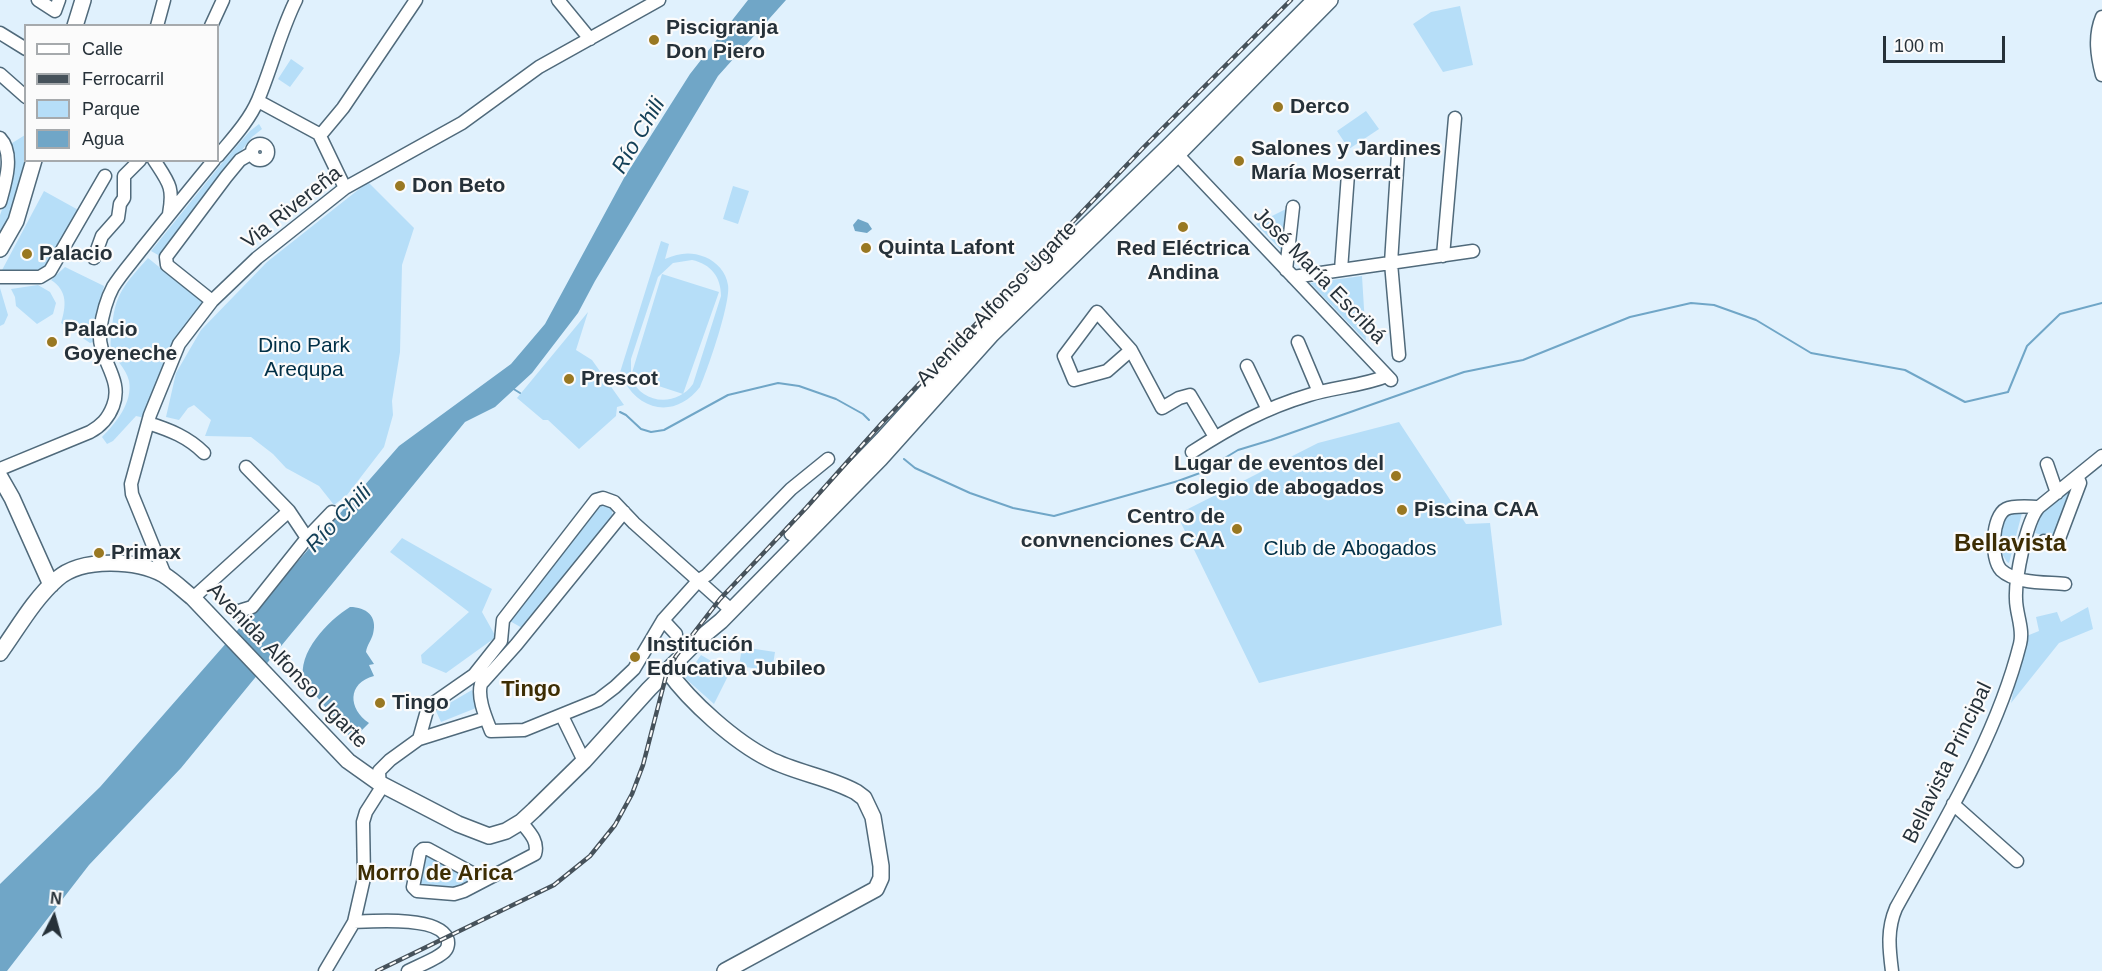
<!DOCTYPE html>
<html>
<head>
<meta charset="utf-8">
<style>
  body { margin:0 }
  #map { position:relative; width:2102px; height:971px; overflow:hidden; background:#e0f1fd; font-family:Helvetica,sans-serif }
  canvas { display:block }
  .legend { position:absolute; left:24px; top:24px; width:195px; height:138px; box-sizing:border-box; background:#fbfbfb; border:2px solid #a6aaad; margin:0; padding:8px 10px; list-style:none; font-size:18px; color:#263139 }
  .legend li { display:flex; align-items:center; gap:12px; height:30px }
  .legend b { width:30px; border:2px solid #a6aaad }
  .north { position:absolute; left:24px; top:887px; width:60px; height:60px; -webkit-text-stroke:4px #fbfbfb; paint-order:stroke; rotate:6deg; font-size:16px; font-weight:700; line-height:24px; text-align:center; color:#263139 }
  .north::after { content:''; display:block; margin:auto; width:21px; height:27px; background:#263139; clip-path:polygon(50% 0,100% 100%,50% 72%,0 100%) }
  .scale { position:absolute; left:1883px; top:36px; width:122px; height:27px; box-sizing:border-box; border:3px solid #263139; border-top:0; padding-left:8px; font-size:18px; line-height:21px; white-space:nowrap; color:#263139; -webkit-text-stroke:4px #fbfbfb; paint-order:stroke }
</style>
</head>
<body>
<div id="map">
<canvas width="2102" height="971"></canvas>
<ul class="legend">
<li><b style="height:8px;background:#fff"></b>Calle</li>
<li><b style="height:8px;background:#46525b"></b>Ferrocarril</li>
<li><b style="height:16px;background:#b6def8"></b>Parque</li>
<li><b style="height:16px;background:#70a6c7"></b>Agua</li>
</ul>
<div class="north">N</div>
<div class="scale">100 m</div>
</div>
<script>
const ctx = document.querySelector('canvas').getContext('2d');
ctx.lineJoin = 'round';
function paint(path, color) { ctx.fillStyle = color; ctx.fill(path, 'evenodd'); }
function trace(path, color, width, dash) { ctx.strokeStyle = color; ctx.lineWidth = width; ctx.lineCap = dash ? 'butt' : 'round'; ctx.setLineDash(dash || []); ctx.stroke(path); }
function label(font, color, halo, rows, align = 'center') {
  ctx.font = font + ' Helvetica,sans-serif'; ctx.lineWidth = 4.5; ctx.setLineDash([]); ctx.textBaseline = 'middle'; ctx.strokeStyle = halo; ctx.fillStyle = color; for (const [text, x, y, turn = 0] of rows) {
    ctx.save(); ctx.translate(x, y); ctx.rotate((+turn || 0) * Math.PI / 180); ctx.textAlign = isNaN(turn) ? turn : align; if (halo) ctx.strokeText(text, 0, 0); ctx.fillText(text, 0, 0); ctx.restore();
  }
}
paint(new Path2D(`
  M1460 6 1473 65 1443 72 1413 24 1431 12Z
  M291 59 304 68 290 87 278 79Z
  M1366 111 1379 129 1349 149 1337 131Z
  M259 124 262 129 252 137 160 256 151 251 222 163 250 131Z
  M25 135 26 160 29 161 14 216 0 241V215L10 188 9 145Z
  M368 182 414 228 402 265 400 352 392 401 393 415 384 447 347 495 334 505 319 486 286 468 273 454 251 437 205 436 211 420 194 405 188 408 179 420 166 417 176 373 201 330 267 262Z
  M733 186 749 191 738 224 723 219Z
  M44 191 82 212 43 271 1 272Z
  M1288 208 1284 253 1256 224Z
  M661 241 669 244 665 259C679 253 690 251 705 257 717 262 726 272 728 285 731 302 708 369 700 387 677 417 642 413 624 381L621 387 617 382ZM692 260C711 264 721 277 721 296L693 384C677 407 641 405 631 377L683 394 719 292 662 274 631 376V359L658 277 673 263Z
  M148 258 204 303 145 418 136 416 113 441 107 444 102 437C116 423 133 402 129 381 126 368 115 360 111 348 110 344 111 335 112 330 114 294 125 284 148 258Z
  M65 267 104 286 94 329 93 342 90 343 61 323C66 306 68 291 51 280Z
  M1362 276 1366 341 1310 283Z
  M38 285 50 292 56 303 53 314 37 324 16 306 15 297 11 289Z
  M0 288 8 315 4 324 0 326Z
  M588 312 576 350 592 360 624 405 617 407 616 416 579 449 548 420H543L517 398Z
  M1399 422 1466 524 1490 523 1502 625 1259 683 1181 523 1180 513 1318 443Z
  M2067 493 2071 495 2056 539 2035 533 2041 513Z
  M604 505C612 507 613 510 612 518L524 629 508 620 598 506Z
  M2007 511 2022 513 2009 563 2007 562 1998 547Z
  M402 538 492 589 482 612 496 637 446 673 422 663 421 655 469 612 390 552Z
  M2088 607 2093 629 2059 643 2011 703 2024 637 2039 631 2036 617 2057 612 2061 622Z
  M742 647 775 652 772 671 739 666Z
  M701 655 730 672 714 704 685 678Z
  M472 690 476 708 441 722 436 711Z
  M430 855 476 878 456 891 425 888 418 882 425 856Z`), '#b6def8');
paint(new Path2D(`
  M748 0H786L718 76 595 281 578 313 532 373 495 407 465 422 181 768 89 865 7 971H0V884L100 787 399 446 511 364 545 324 624 178 690 74Z
  M858 219 868 223 872 229 867 233 855 231 853 225Z
  M350 607C366 607 378 616 373 634 371 641 367 645 366 652L374 664 369 665 374 676C347 683 348 709 369 723L354 738 351 735 349 736 304 681C296 653 329 620 350 607Z`), '#70a6c7');
trace(new Path2D(`
  M512 388 520 393
  M620 412 626 415 641 429 651 432 664 430 728 395 778 383 799 386 836 399 863 414 869 420
  M904 459 915 468 970 493 1013 508 1054 516 1178 481 1200 473 1238 450 1271 440 1464 372 1523 360 1630 317 1691 303 1714 305 1756 320 1811 353 1905 370 1965 402 2008 392 2027 346 2060 314 2102 303`), '#70a6c7', 2);
const minor = new Path2D(`
  M38 0 55 11 59 0
  M558 0 590 39
  M2102 17C2094 36 2097 56 2102 75
  M157 26 164 0
  M211 26 223 0
  M0 33 26 49
  M0 74 26 97
  M258 101 319 134 345 188
  M319 134 323 132 343 108 416 0
  M0 138C15 154 5 184 0 202
  M252 152a8 8 0 1 1 16 0a8 8 0 1 1-16 0Z
  M1173 150 1391 380
  M1398 154 1391 263 1399 355
  M218 156C232 139 249 121 258 100 272 67 280 32 296 0
  M154 160C169 183 174 187 169 214
  M1443 256 1455 118
  M94 258 102 236 118 218 120 204 124 198V176L140 160
  M1286 270 1293 207
  M1341 270 1348 174
  M0 277H40L50 271 105 176
  M1293 277 1473 251
  M212 301 167 265 166 257 226 177 240 160 252 153
  M1298 342 1319 392
  M1131 350 1107 371 1074 380 1064 356 1097 312 1131 350 1162 408 1179 398 1190 395 1215 437
  M1247 366 1268 410
  M148 423C170 430 188 437 204 453
  M1192 452C1231 427 1265 408 1309 395 1335 387 1362 386 1387 376
  M2047 464 2057 493
  M246 467 289 511 307 538
  M0 469 90 432C101 426 108 419 113 406 124 378 97 359 100 331 102 317 106 300 113 287 121 274 132 262 141 250 165 220 189 190 214 160
  M2039 507C2030 507 2014 505 2006 509 1992 516 1990 558 2001 570 2016 584 2046 582 2065 584
  M624 512 516 645 481 684C477 698 486 718 491 731L524 730 598 700 615 687 634 669 663 620 699 580 707 575 791 489 828 459
  M2044 541 2057 544 2080 483 2078 478
  M165 575 132 494 131 484 150 415 179 344 212 301 257 258 345 188 462 123 539 67 659 0
  M193 598 289 511
  M239 611 252 607 307 538 332 512
  M663 620 676 634
  M562 716 584 761
  M419 739 428 707 474 675 501 641 503 620 596 500 603 498 614 502 634 523 731 610
  M1953 804 2017 861
  M485 880 428 849H423L420 852 413 887 417 891 454 894 464 891 535 854C539 841 529 832 521 822
  M354 922C373 921 438 916 447 938 449 942 448 948 445 951 439 958 418 966 408 971
  M325 971 354 922 364 878 363 822 366 812 380 790 379 771 390 760 419 739 486 718
  M1892 971C1889 948 1887 929 1896 908 1942 825 1997 736 2020 644 2024 629 2016 614 2016 599 2015 579 2026 521 2039 507L2102 456`);
const major = new Path2D(`
  M75 26 83 0
  M0 249 16 221 34 160
  M0 477 12 498 51 585
  M792 533 882 440 998 312 1169 146 1315 0
  M0 653C18 628 34 599 57 579 82 557 137 560 164 575 174 581 184 591 193 598L348 761 379 783 458 824 489 836 506 831 521 822 534 810 584 761 649 689 698 640 721 621 880 459 992 334 1177 155 1330 0
  M668 671C690 702 735 742 769 759 796 773 829 777 856 792L864 798 873 817 881 866V878L876 889 725 971`);
trace(minor, '#506a7b', 15);
trace(major, '#506a7b', 18);
trace(minor, '#fff', 12);
trace(major, '#fff', 15);
const rail = new Path2D(`
  M377 971 554 885 590 856 615 825 632 794 643 765 667 672 676 656 720 599 806 508 882 423 1081 213 1143 148 1291 0`);
trace(rail, '#46525b', 4.5);
trace(rail, '#fbfbfb', 2, [7]);
for (const [x, y, r, color] of [
  [654,40,6,"#997822"],
  [1278,107,6,"#997822"],
  [1239,161,6,"#997822"],
  [400,186,6,"#997822"],
  [1183,227,6,"#997822"],
  [866,248,6,"#997822"],
  [27,254,6,"#997822"],
  [52,342,6,"#997822"],
  [569,379,6,"#997822"],
  [1396,476,6,"#997822"],
  [1402,510,6,"#997822"],
  [1237,529,6,"#997822"],
  [99,553,6,"#997822"],
  [635,657,6,"#997822"],
  [380,703,6,"#997822"]
]) { const dot = new Path2D(); dot.arc(x, y, r, 0, 2 * Math.PI); ctx.fillStyle = color; ctx.fill(dot); trace(dot, '#fbfbfb', 2); }
label('bold 21px', '#263139', '#fbfbfb', [
  ["Piscigranja",666,28],
  ["Don Piero",666,52],
  ["Derco",1290,107],
  ["Salones y Jardines",1251,149],
  ["María Moserrat",1251,173],
  ["Don Beto",412,186],
  ["Quinta Lafont",878,248],
  ["Red Eléctrica",1183,249,"center"],
  ["Andina",1183,273,"center"],
  ["Palacio",39,254],
  ["Palacio",64,330],
  ["Goyeneche",64,354],
  ["Prescot",581,379],
  ["Lugar de eventos del",1384,464,"right"],
  ["colegio de abogados",1384,488,"right"],
  ["Piscina CAA",1414,510],
  ["Centro de",1225,517,"right"],
  ["convnenciones CAA",1225,541,"right"],
  ["Primax",111,553],
  ["Institución",647,645],
  ["Educativa Jubileo",647,669],
  ["Tingo",392,703]
], 'left');
label('21px', '#263139', '#fbfbfb', [
  ["Via Rivereña",292,208,-38],
  ["José María Escribá",1319,276,46],
  ["Avenida Alfonso Ugarte",997,304,-46],
  ["Avenida Alfonso Ugarte",287,666,46],
  ["Bellavista Principal",1948,763,-64]
]);
label('21px', '#013047', '#fbfbfb', [
  ["Dino Park",304,346],
  ["Arequpa",304,370],
  ["Club de Abogados",1350,549]
]);
label('italic 22px', '#144058', '#fbfbfb', [
  ["Río Chili",639,136,-60],
  ["Río Chili",339,519,-46]
]);
label('bold 22px', '#3d2d03', '#fbfbfb', [
  ["Tingo",531,690],
  ["Morro de Arica",435,874]
]);
label('bold 24px', '#3d2d03', '#fbfbfb', [
  ["Bellavista",2010,544]
]);
</script>
</body>
</html>
